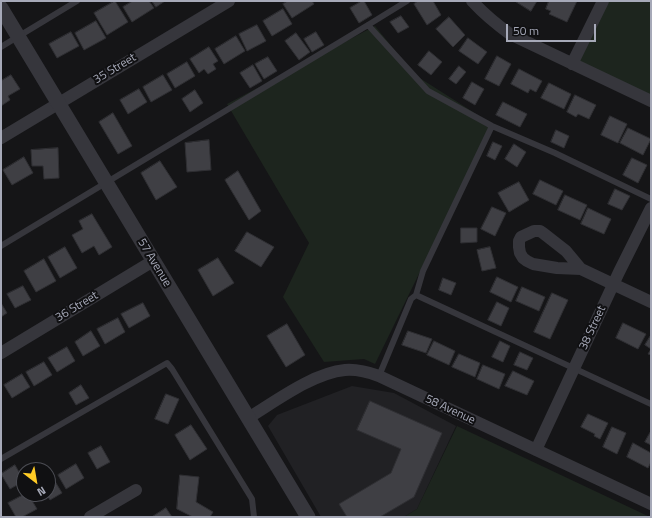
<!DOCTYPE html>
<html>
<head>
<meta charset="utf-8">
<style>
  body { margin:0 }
  #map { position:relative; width:652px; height:518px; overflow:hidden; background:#151517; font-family:"Titillium Web",sans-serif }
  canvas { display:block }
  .frame { position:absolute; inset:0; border:2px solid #a6a9b8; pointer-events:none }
  .north { position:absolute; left:16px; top:462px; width:40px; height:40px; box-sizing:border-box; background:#101012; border:1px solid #4c4d54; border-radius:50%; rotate:149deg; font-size:11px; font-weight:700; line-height:16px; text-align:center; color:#a6a9b8 }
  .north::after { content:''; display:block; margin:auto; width:14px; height:18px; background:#ffcb25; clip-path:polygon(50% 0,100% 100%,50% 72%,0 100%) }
  .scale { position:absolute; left:506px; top:24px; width:90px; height:18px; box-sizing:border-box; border:2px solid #a6a9b8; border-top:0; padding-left:5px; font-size:12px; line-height:14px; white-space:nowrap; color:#a6a9b8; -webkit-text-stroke:3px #101012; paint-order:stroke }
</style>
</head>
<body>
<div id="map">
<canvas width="652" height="518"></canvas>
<div class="frame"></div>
<div class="north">N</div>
<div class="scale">50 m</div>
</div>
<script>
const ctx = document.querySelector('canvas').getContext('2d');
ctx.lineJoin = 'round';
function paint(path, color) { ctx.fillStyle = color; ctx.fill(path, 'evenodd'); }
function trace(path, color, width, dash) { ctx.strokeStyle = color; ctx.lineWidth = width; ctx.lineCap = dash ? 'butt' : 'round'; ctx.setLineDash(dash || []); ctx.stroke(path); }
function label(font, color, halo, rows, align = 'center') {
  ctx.font = font + ' "Titillium Web",sans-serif'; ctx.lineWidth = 4; ctx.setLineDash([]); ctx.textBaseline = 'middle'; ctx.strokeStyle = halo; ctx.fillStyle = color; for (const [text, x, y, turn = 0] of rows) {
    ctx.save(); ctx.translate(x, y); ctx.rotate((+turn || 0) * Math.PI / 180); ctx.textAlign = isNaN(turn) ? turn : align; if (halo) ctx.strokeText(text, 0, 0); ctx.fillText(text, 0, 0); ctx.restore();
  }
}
paint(new Path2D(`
  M352 386 394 393 456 426 417 509 404 517H321L268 426 277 415Z`), '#212124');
paint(new Path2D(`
  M606 1H651V101L572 64Z
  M375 26 415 75 492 124 375 364 364 359 324 362 283 297 309 243 227 104Z
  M457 426 650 517H404L417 509Z`), '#1d251e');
const building = new Path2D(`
  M115 1 128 22 107 35 94 13Z
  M133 1H149L154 8 132 22 123 7Z
  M152 1H165L156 7Z
  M288 1H312L314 4 292 18 283 4Z
  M362 1H364L372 15 359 23 350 8Z
  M418 1H433L441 15 427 25 414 4Z
  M515 1H537L531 11Z
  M549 1H577L567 22 549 14 551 11 546 9Z
  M283 9 292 24 272 36 263 21Z
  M401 16 409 27 398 33 390 22Z
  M449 17 465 35 453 47 436 29Z
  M96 21 106 38 84 50 75 33Z
  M257 25 266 41 247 51 239 34Z
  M71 32 79 46 57 58 49 44Z
  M316 32 324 45 312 52 304 39Z
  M296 33 310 52 299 60 285 41Z
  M236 36 245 51 224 64 215 49Z
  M468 38 487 52 478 64 459 51Z
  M209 47 218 61 213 64 216 69 208 74 204 69 199 73 190 59Z
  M429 51 442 62 431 75 418 65Z
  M497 56 511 64 499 86 485 79Z
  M268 57 277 71 264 79 255 64Z
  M187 62 195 76 175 88 167 74Z
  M253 65 262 81 250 88 240 73Z
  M459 66 466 72 456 84 449 79Z
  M519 69 542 81 536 92 530 89 528 93 511 84Z
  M11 75 20 89 8 96 10 100 1 106V81Z
  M163 75 172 90 151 102 143 87Z
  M472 82 484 89 475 105 463 98Z
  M549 83 571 94 564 109 541 98Z
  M139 89 147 102 128 114 120 100Z
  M195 90 203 103 190 112 182 99Z
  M575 95 596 105 589 119 578 114 576 117 567 112Z
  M503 102 527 114 520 127 496 115Z
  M113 113 132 146 118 154 99 122Z
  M610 116 627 124 618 143 601 135Z
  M628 128 651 139 643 155 620 143Z
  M556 130 569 136 564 148 551 142Z
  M209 140 211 170 187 172 185 143Z
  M493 142 502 146 495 160 487 156Z
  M514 144 526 152 517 167 505 159Z
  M58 148 59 178 44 179 43 166H32L31 150Z
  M24 157 33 173 12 185 3 170Z
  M632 158 647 165 638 183 623 175Z
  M160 161 177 187 156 200 141 173Z
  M238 171 261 211 249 220 225 180Z
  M540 180 563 191 556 205 533 194Z
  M519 182 529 200 509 212 498 193Z
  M615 189 630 196 622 210 608 204Z
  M565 195 587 205 580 220 558 210Z
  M492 207 506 213 495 236 481 229Z
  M588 208 611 219 604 234 581 224Z
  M92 214 112 247 99 255 94 246 82 253 72 235 83 229 79 221Z
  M461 228H477V242L461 243Z
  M247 232 274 247 261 267 235 251Z
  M65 247 77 268 60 278 48 257Z
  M490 247 496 268 482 271 477 250Z
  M218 258 234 283 213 296 198 270Z
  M44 259 56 281 36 292 24 271Z
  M497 277 518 287 511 302 490 292Z
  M443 278 456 283 451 295 439 290Z
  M23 286 31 300 15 308 7 294Z
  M522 287 545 297 539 311 516 301Z
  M552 293 568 300 550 339 534 332Z
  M497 302 509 308 501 326 488 320Z
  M1 303 7 313 1 317Z
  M143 303 150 316 129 328 121 314Z
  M118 318 125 332 105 344 97 329Z
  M623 323 646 334 638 349 616 338Z
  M287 324 305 355 286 367 267 336Z
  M91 331 100 346 83 356 75 342Z
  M408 331 432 339 426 353 402 345Z
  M651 335V355L648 354 651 349 645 345Z
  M434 341 455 351 449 365 427 355Z
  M500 341 510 346 503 362 492 357Z
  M67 347 75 361 57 372 48 358Z
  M520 352 533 358 527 370 514 365Z
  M459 354 480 363 475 377 452 367Z
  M44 362 52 375 34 386 26 372Z
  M483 365 505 374 499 389 477 379Z
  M513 371 534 381 527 395 505 386Z
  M22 374 30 387 12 398 4 385Z
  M81 385 89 398 76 405 69 393Z
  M166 394 179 399 168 424 155 419Z
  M370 401 442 433 414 497 380 517H347L339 504 391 473 401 449 357 430Z
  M588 414 608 423 600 439 594 436 595 434 581 427Z
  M191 425 207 449 190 460 175 435Z
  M612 427 626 433 617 454 603 447Z
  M651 431V445L645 442Z
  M633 443 651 453V462L648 468 627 457Z
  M101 446 110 462 97 469 88 453Z
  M76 464 84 478 66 489 58 475Z
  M15 465 24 481 10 489 1 474Z
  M180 475 199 477 196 502 213 512 210 517H193L177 509Z
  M53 478 62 493 50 500 48 497 41 501 38 494H48V481Z
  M25 494H28L37 509 22 517H16L8 503Z
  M166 508 172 517H152Z`);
paint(building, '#3f3f44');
trace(building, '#2f2f33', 1);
trace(new Path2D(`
  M368 25 428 91 492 126 555 153 651 199
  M1 47 77 1
  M1 246 368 25 407 1
  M416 295 651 404
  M379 376 411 299 416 295 423 271 492 126
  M1 459 167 363 172 369 252 499 254 517`), '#36363c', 6);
trace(new Path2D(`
  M472 1C484 14 496 24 510 34L651 101
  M572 64 603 1
  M1 138 229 1
  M581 269 566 251 543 233 540 231H534L521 237 519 241V247L520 253 523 258 527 261 533 264 557 268 581 269 651 302
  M1 353 153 261
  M248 418C276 401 313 373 345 370 357 369 368 372 379 376L651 504
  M536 450 619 272 651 208
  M90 517 136 490`), '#36363c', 12);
trace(new Path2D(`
  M1 8 308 517`), '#36363c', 15);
label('12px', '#a6a9b8', '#101012', [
  ["35 Street",115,69,-31],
  ["57 Avenue",154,263,59],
  ["36 Street",77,307,-31],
  ["38 Street",593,328,-65],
  ["58 Avenue",450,410,25]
]);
</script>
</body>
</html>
